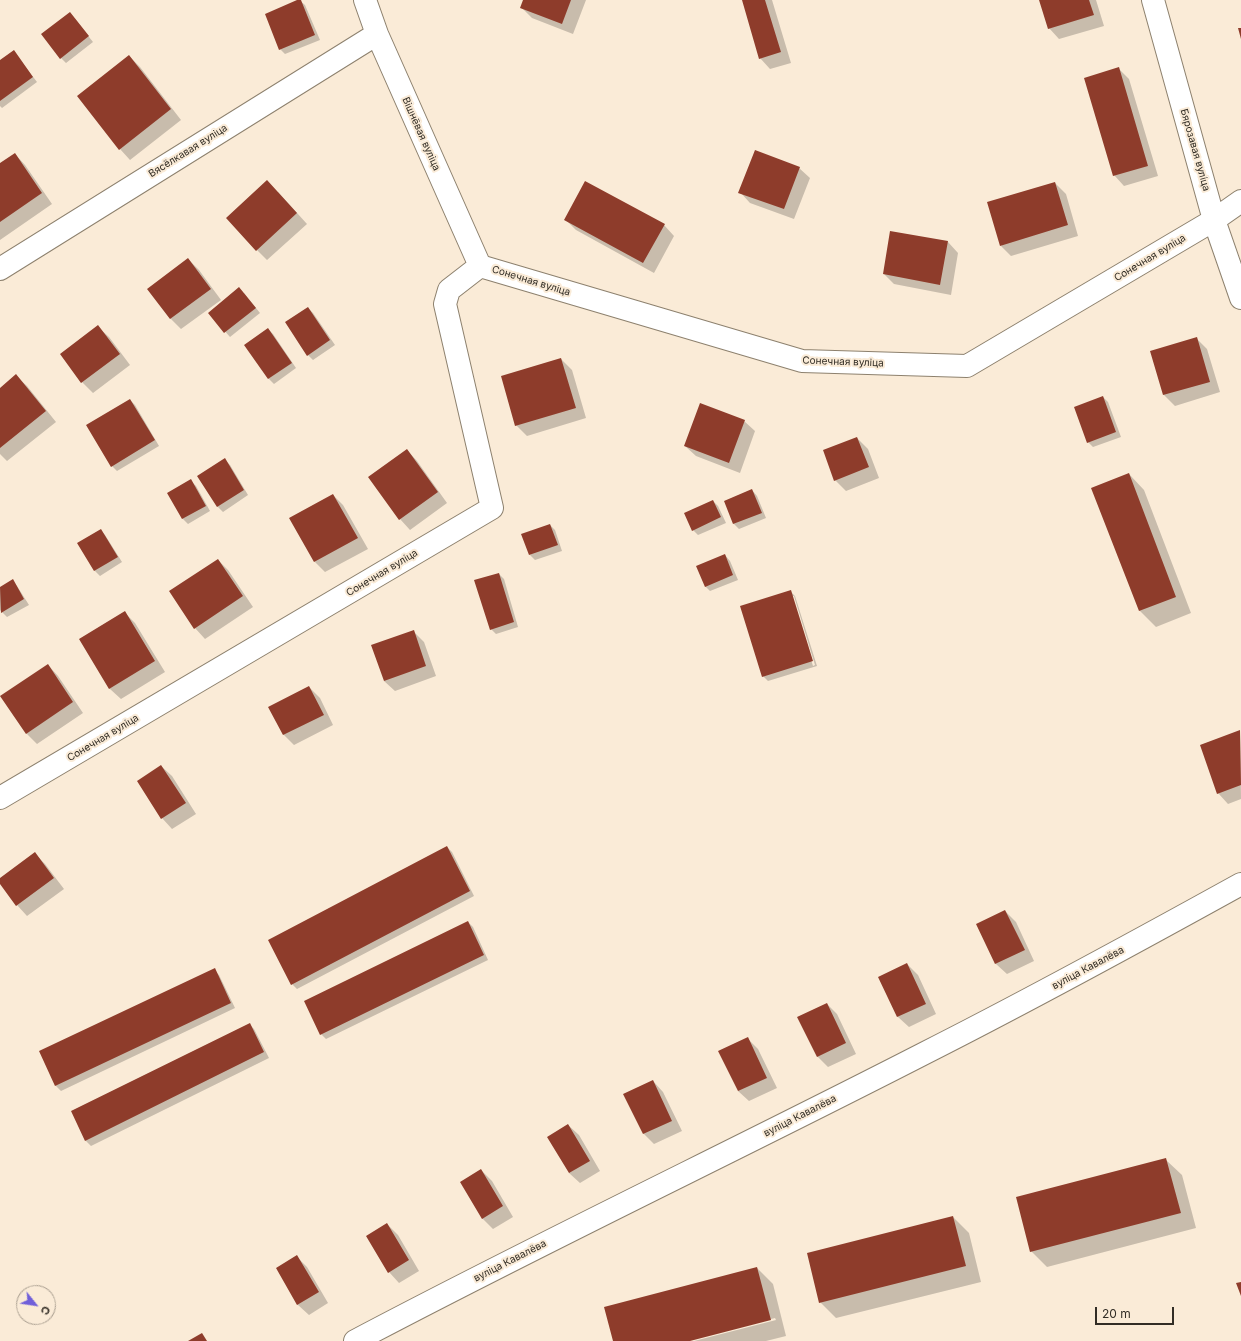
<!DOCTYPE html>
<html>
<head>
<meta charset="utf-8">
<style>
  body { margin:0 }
  #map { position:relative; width:1241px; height:1341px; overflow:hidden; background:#faebd7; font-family:Inter,sans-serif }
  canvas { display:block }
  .north { position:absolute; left:16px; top:1285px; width:40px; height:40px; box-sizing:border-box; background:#faebd7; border:1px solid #aa9f90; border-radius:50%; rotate:120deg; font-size:11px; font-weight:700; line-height:16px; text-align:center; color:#322d25 }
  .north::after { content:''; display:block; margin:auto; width:14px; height:18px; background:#705fd9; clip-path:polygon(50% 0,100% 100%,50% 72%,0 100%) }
  .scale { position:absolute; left:1095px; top:1307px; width:79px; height:18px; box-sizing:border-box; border:2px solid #322d25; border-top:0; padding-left:5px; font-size:12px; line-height:14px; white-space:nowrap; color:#322d25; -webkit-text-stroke:3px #faebd7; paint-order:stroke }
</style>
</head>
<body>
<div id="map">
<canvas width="1241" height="1341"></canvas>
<div class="north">С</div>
<div class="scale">20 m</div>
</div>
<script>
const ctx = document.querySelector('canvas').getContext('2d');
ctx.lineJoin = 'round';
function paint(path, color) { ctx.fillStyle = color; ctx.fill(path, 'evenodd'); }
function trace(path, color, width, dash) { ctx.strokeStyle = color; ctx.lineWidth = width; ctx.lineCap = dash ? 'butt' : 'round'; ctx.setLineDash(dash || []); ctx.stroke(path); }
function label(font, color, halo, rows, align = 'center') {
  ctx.font = font + ' Inter,sans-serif'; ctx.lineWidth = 4; ctx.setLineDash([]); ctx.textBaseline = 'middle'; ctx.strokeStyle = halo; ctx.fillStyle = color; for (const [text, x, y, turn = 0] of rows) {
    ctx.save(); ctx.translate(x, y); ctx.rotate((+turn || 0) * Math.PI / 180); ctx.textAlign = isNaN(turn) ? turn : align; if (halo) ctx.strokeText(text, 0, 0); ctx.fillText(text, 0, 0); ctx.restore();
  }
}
paint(new Path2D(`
  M299 0 305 5 320 40 285 54 280 49Z
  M525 0H586L573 34 532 18 522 8Z
  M743 0H772L791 63 770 69 760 58Z
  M1040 0H1096L1104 26 1059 39 1049 28Z
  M74 18 93 42 66 63 61 58Z
  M14 52 37 82 2 108 0 106V62Z
  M129 56 140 67 181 120 130 160 120 149Z
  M1119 69 1129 79 1158 176 1124 186 1114 175Z
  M15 154 25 165 52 204 0 240V165Z
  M799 168 810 178 794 219 750 203 740 192Z
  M1055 183 1066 194 1078 236 1011 256 1001 246Z
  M278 192 307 224 267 260 257 250Z
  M565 219 664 225 674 236 654 273 576 230Z
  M948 242 958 253 951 295 894 284 884 274Z
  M188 259 199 270 221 300 181 329 171 319 149 289Z
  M244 293 260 313 230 337 209 313Z
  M308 308 313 313 335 345 313 360 308 355Z
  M98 327 109 337 130 365 93 393 82 382 61 354Z
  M268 329 273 334 296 368 274 384 269 379 245 345Z
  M1196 338 1207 349 1220 392 1175 406 1164 395 1151 352Z
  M561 359 572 370 586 418 527 436 516 425Z
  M16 376 27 386 56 422 7 461 0 454V389Z
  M1103 397 1108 402 1121 437 1093 447 1088 442Z
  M130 400 135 405 159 446 117 471 112 466 88 426Z
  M744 421 755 431 740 473 696 456 685 446Z
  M857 438 868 449 879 478 846 491 835 480Z
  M407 450 417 461 447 503 410 530 400 519Z
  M225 460 230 465 248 495 223 512 218 507 198 476Z
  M1129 474 1144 490 1191 613 1156 627 1140 611Z
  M191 481 196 486 210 511 188 524 183 519 168 493Z
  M752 490 757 496 766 518 739 529 734 524 725 501Z
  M333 495 343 505 368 549 325 572 315 562Z
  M713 501 718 506 726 523 698 535 693 530Z
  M550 525 555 530 562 551 535 560 530 555Z
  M100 530 105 535 122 562 100 576 95 571 79 543Z
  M725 555 730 561 738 580 710 591 705 586Z
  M218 560 228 570 253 607 205 639 195 628Z
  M499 574 504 579 518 627 496 634 491 629Z
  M12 581 17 586 29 605 7 617 0 610V588Z
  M790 591 795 596 817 666 768 681 763 676ZM791 596H794L815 665 813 666Z
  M124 612 135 623 165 672 121 699 110 689 80 639Z
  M413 631 424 642 436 676 395 691 384 681Z
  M48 665 58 676 83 713 37 744 27 734 2 697Z
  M309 687 320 698 333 725 294 745 284 735 270 707Z
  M1240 731 1241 799 1228 804 1218 793 1201 745Z
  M161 766 172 776 196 814 172 829 162 818Z
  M447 847 452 852 474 896 297 989 292 984Z
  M35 854 45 864 64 889 27 916 17 905 0 882V879Z
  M1005 911 1016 922 1034 961 1007 974 996 964 978 924Z
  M468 922 473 927 488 960 326 1039 321 1034Z
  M907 964 918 975 936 1014 909 1027 898 1017 879 977Z
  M214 970 219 975 235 1008 61 1091 56 1086 40 1052Z
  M827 1004 837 1014 856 1054 828 1067 817 1056Z
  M249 1024 254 1029 269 1058 91 1146 86 1141 72 1111Z
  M747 1038 758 1049 777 1088 749 1101 738 1091Z
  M653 1081 663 1092 682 1131 654 1144 644 1134 625 1094Z
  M568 1125 579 1135 600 1171 580 1183 569 1173Z
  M1166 1160 1182 1175 1196 1228 1047 1267 1031 1251Z
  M481 1170 492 1181 513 1217 493 1229 482 1218Z
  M953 1217 969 1233 981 1282 836 1318 820 1302Z
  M387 1224 398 1235 419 1271 399 1283 389 1272Z
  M297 1257 307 1267 328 1303 309 1315 298 1305 277 1269Z
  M757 1268 773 1284 786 1336 766 1341H694L776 1320 775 1318 686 1341H614Z`), '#0003');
paint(new Path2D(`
  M297 0H301L315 35 279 50 265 14Z
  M523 0H571L562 24 520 8Z
  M742 0H765L781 52 759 59Z
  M1039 0H1089L1094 15 1048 29Z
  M70 12 89 36 60 59 41 34Z
  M1238 28H1241V39Z
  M14 50 33 77 0 101V60Z
  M129 55 171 109 119 150 77 96Z
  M1119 67 1148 166 1113 176 1084 78Z
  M755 150 800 167 784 209 738 193Z
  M15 153 42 193 0 222V163Z
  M267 180 297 213 256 251 226 218Z
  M585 181 665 224 643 263 564 220Z
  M1055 182 1068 225 1000 246 987 202Z
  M890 231 948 241 940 285 883 274Z
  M188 258 211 289 170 319 147 289Z
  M239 287 256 308 224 333 208 313Z
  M308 307 330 340 307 356 285 322Z
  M98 325 120 354 81 383 60 354Z
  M268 328 292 363 268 379 244 345Z
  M1197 337 1210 382 1163 395 1150 351Z
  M561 358 576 408 515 426 501 376Z
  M16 374 46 411 0 448V388Z
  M1103 396 1116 432 1087 443 1074 407Z
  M130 399 155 440 111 467 86 425Z
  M700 403 745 420 729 463 684 446Z
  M857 437 869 467 834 481 823 450Z
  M407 449 438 492 399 520 368 477Z
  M225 458 244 490 217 507 197 476Z
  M1129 473 1176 597 1139 611 1091 488Z
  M191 479 206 506 182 519 167 493Z
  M752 489 762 513 733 524 724 501Z
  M333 494 358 538 314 562 289 518Z
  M713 500 721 517 692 531 684 513Z
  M550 524 558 545 529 555 521 534Z
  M101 529 118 557 94 571 77 543Z
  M725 554 733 575 705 587 696 566Z
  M218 559 243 596 194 629 169 591Z
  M499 573 514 622 490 630 474 580Z
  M13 579 24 599 1 613 0 587Z
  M791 590 813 661 762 677 740 606Z
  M125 611 155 661 109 689 79 639Z
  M414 630 426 666 384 681 371 645Z
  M48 664 73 702 26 734 0 696Z
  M309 686 324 715 283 735 268 707Z
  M1240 730 1241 785 1217 794 1200 745Z
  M161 765 186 803 161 819 137 781Z
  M447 846 470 891 291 985 268 940Z
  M35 852 54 878 16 906 0 884V878Z
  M1005 910 1025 950 995 964 976 924Z
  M468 921 484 955 320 1035 304 1001Z
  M907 963 926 1004 897 1017 878 977Z
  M215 968 231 1003 55 1086 39 1051Z
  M827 1003 846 1043 817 1057 797 1017Z
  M250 1023 264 1052 85 1141 71 1111Z
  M748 1037 767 1078 738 1091 718 1051Z
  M653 1080 672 1121 643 1134 623 1094Z
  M568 1124 590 1161 569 1173 547 1137Z
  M1166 1158 1181 1213 1030 1252 1016 1197Z
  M481 1169 503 1206 482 1219 460 1182Z
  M953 1216 966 1266 819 1303 807 1253Z
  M387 1223 409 1260 388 1273 366 1236Z
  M297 1255 319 1292 297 1305 276 1268Z
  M757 1267 771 1320 690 1341H613L604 1307Z
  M1241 1282V1296L1236 1283Z
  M202 1333 207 1341H188Z`), '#8e3c2b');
const street = new Path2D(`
  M365 0 377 34 480 266
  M1153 0 1214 220 1241 298
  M480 266 802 361 967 366 1214 220 1241 201
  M0 269 377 34
  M0 798 492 508 445 304 449 290 480 266
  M355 1341C542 1242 734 1151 923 1054 1030 1000 1136 942 1241 884`);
trace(street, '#8d816e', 24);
trace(street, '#fff', 22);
label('10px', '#322d25', '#faebd7', [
  ["Вішнёвая вуліца",421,134,66],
  ["Бярозавая вуліца",1195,150,74],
  ["Вясёлкавая вуліца",188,151,-32],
  ["Сонечная вуліца",1150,258,-31],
  ["Сонечная вуліца",531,281,17],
  ["Сонечная вуліца",843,362,2],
  ["Сонечная вуліца",382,573,-31],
  ["Сонечная вуліца",103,738,-31],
  ["вуліца Кавалёва",1088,968,-28],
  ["вуліца Кавалёва",800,1116,-27],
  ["вуліца Кавалёва",510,1261,-27]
]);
</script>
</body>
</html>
